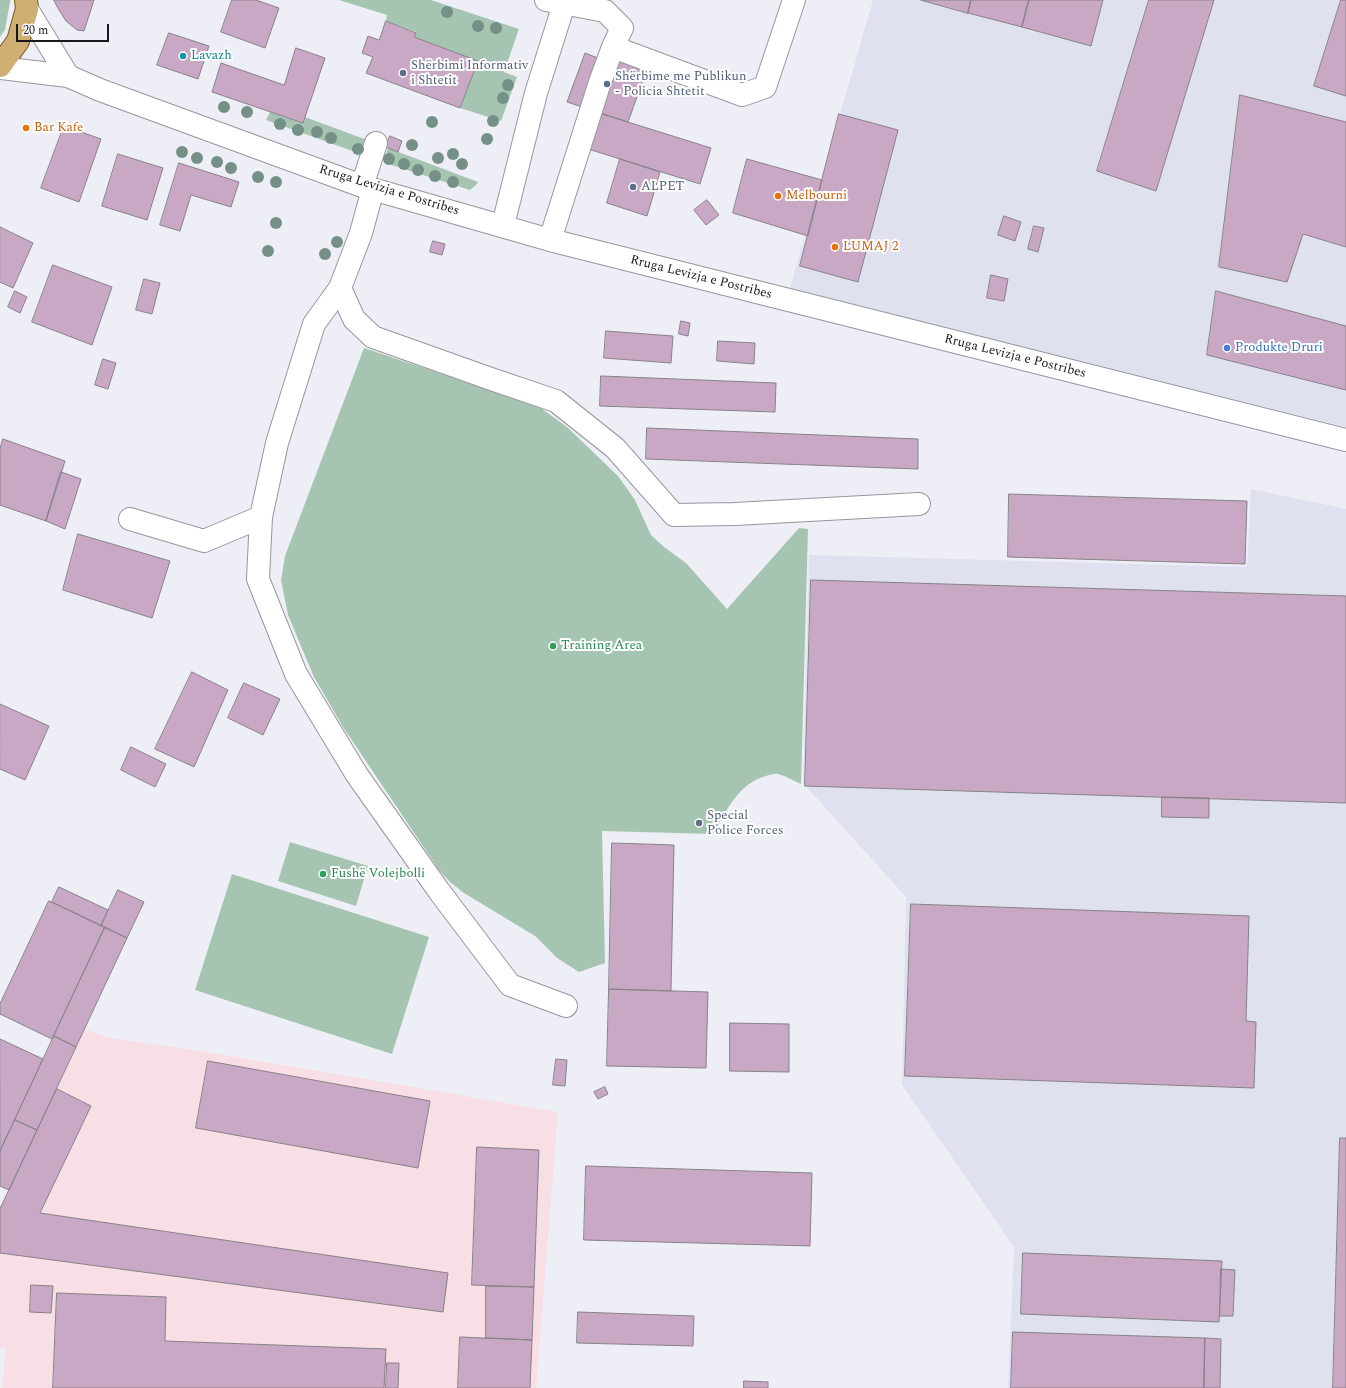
<!DOCTYPE html>
<html>
<head>
<meta charset="utf-8">
<style>
  body { margin:0 }
  #map { position:relative; width:1346px; height:1388px; overflow:hidden; background:#eeeff6; font-family:Spectral,serif }
  canvas { display:block }
  .scale { position:absolute; left:16px; top:24px; width:93px; height:18px; box-sizing:border-box; border:2px solid #18181b; border-top:0; padding-left:5px; font-size:12px; line-height:14px; white-space:nowrap; color:#18181b; -webkit-text-stroke:3px #fdfdfe; paint-order:stroke }
</style>
</head>
<body>
<div id="map">
<canvas width="1346" height="1388"></canvas>
<div class="scale">20 m</div>
</div>
<script>
const ctx = document.querySelector('canvas').getContext('2d');
ctx.lineJoin = 'round';
function paint(path, color) { ctx.fillStyle = color; ctx.fill(path, 'evenodd'); }
function trace(path, color, width, dash) { ctx.strokeStyle = color; ctx.lineWidth = width; ctx.lineCap = dash ? 'butt' : 'round'; ctx.setLineDash(dash || []); ctx.stroke(path); }
function label(font, color, halo, rows, align = 'center') {
  ctx.font = font + ' Spectral,serif'; ctx.lineWidth = 4; ctx.setLineDash([]); ctx.textBaseline = 'middle'; ctx.strokeStyle = halo; ctx.fillStyle = color; for (const [text, x, y, turn = 0] of rows) {
    ctx.save(); ctx.translate(x, y); ctx.rotate((+turn || 0) * Math.PI / 180); ctx.textAlign = isNaN(turn) ? turn : align; if (halo) ctx.strokeText(text, 0, 0); ctx.fillText(text, 0, 0); ctx.restore();
  }
}
paint(new Path2D(`
  M873 0H1346V427L789 291Z
  M1251 489 1346 509V1388H1008L1014 1247 902 1085 906 897 803 783 809 555 1247 567Z`), '#dfe1ef');
paint(new Path2D(`
  M85 1029 110 1038 207 1052 558 1112 536 1388H2L6 1348 0 1347V1209Z`), '#f8dee5');
paint(new Path2D(`
  M0 0H10V2L5 30 0 37Z
  M339 0H431L519 29 504 72 517 77 501 121 460 108 478 61 414 37 416 32 386 21 387 15Z
  M270 112 302 123 305 117 367 140 360 153H358L266 120Z
  M388 148 478 182 477 184 470 190 385 163 384 162Z
  M364 348 538 406 567 427 618 476 635 500 651 535 664 547 686 563 727 609 799 528 808 529 801 784C794 781 786 776 778 774 775 773 770 775 766 776 739 783 726 811 713 834L602 831 605 963 579 972 557 958 535 936 464 893 450 882 439 870 343 727 314 677 288 615 281 580 285 556Z
  M290 842 368 866 356 906 278 881Z
  M232 874 429 937 392 1054 195 990Z`), '#a5c5b2');
const building = new Path2D(`
  M54 0H94L84 31 77 30 66 21 59 10Z
  M232 0H256L279 8 265 48 221 32Z
  M921 0H971L968 13Z
  M971 0H1029L1022 27 968 13Z
  M1029 0H1103L1091 46 1022 27Z
  M1149 0H1214L1156 191 1097 171Z
  M1341 0H1346V96L1314 86Z
  M386 21 416 33 414 37 478 61 460 108 366 73 373 57 362 53 368 36 379 40Z
  M169 33 209 46 198 79 157 65Z
  M296 48 325 58 303 123 212 92 221 63 284 85Z
  M601 50 648 66 628 122 567 102 585 53 598 58Z
  M1240 95 1346 122V247L1303 234 1287 282 1219 267Z
  M599 113 711 148 700 184 588 149Z
  M839 114 898 130 858 282 800 266Z
  M64 126 101 139 79 202 41 188Z
  M390 136 402 141 398 152 386 147Z
  M118 154 163 168 147 220 102 206Z
  M620 159 660 172 647 216 607 203Z
  M747 159 822 180 808 236 733 213Z
  M179 163 239 182 231 207 191 195 180 231 160 225Z
  M707 200 719 215 706 225 694 210Z
  M1004 216 1021 222 1015 241 998 235Z
  M1034 226 1044 228 1038 252 1028 249Z
  M0 227 33 243 13 288 0 282Z
  M433 241 445 244 442 255 430 252Z
  M53 265 112 287 92 345 32 322Z
  M991 275 1008 279 1004 301 987 298Z
  M144 279 160 283 152 314 136 310Z
  M15 291 27 297 20 313 8 307Z
  M1216 291 1346 326V390L1207 355Z
  M681 321 690 323 688 336 679 334Z
  M606 331 673 336 671 363 604 358Z
  M718 341 755 343 754 364 717 361Z
  M103 359 116 363 108 389 95 385Z
  M601 376 776 383 775 412 600 406Z
  M647 428 918 439V469L646 459Z
  M3 439 65 461 46 521 0 505V449Z
  M61 472 81 479 65 529 46 521Z
  M1009 494 1247 501 1245 564 1008 557Z
  M78 534 170 561 152 618 63 590Z
  M811 580 1346 596V803L805 786Z
  M192 672 228 690 194 767 155 749Z
  M244 683 280 699 263 735 228 718Z
  M0 704 49 726 25 780 0 769Z
  M131 747 166 764 155 787 121 770Z
  M1162 797 1209 798V818L1162 817Z
  M612 843 674 845 671 991 609 989Z
  M59 887 108 910 101 926 52 902Z
  M118 890 144 902 127 938 101 926Z
  M49 901 105 927 52 1039 0 1014V1004Z
  M911 904 1249 916 1246 1021 1256 1022 1254 1088 905 1076Z
  M105 927 127 938 76 1047 54 1036Z
  M609 989 708 992 706 1068 607 1066Z
  M730 1023 789 1024V1072L730 1071Z
  M54 1036 76 1047 37 1130 15 1120Z
  M0 1039 43 1059 0 1151Z
  M556 1059 567 1060 565 1086 553 1085Z
  M208 1061 430 1101 418 1168 196 1128Z
  M605 1087 608 1094 598 1099 594 1092Z
  M57 1089 91 1106 40 1213 448 1273 443 1312 0 1253V1209Z
  M15 1120 37 1130 9 1190 0 1186V1151Z
  M1340 1138H1346V1388H1333Z
  M477 1147 539 1150 534 1287 472 1285Z
  M586 1166 812 1173 810 1246 584 1240Z
  M1023 1253 1222 1261 1219 1322 1021 1314Z
  M1221 1269 1235 1270 1233 1316H1220Z
  M31 1285 53 1286 51 1313 30 1312Z
  M486 1286 534 1287 532 1340 486 1338Z
  M57 1293 166 1297 165 1341 386 1349 384 1388H53Z
  M578 1312 694 1316 693 1346 577 1343Z
  M1013 1332 1205 1338 1204 1388H1011Z
  M460 1337 532 1340 530 1388H458Z
  M1205 1338 1221 1339 1220 1388H1204Z
  M387 1363H399L398 1388H386Z
  M744 1381 768 1382V1388H744Z`);
paint(building, '#c8a8c4');
trace(building, '#888287', 1);
const minor = new Path2D(`
  M546 0 605 11 622 28 613 47
  M27 9 68 76
  M0 68 68 76 100 90 362 186 550 240 1346 440
  M362 186 376 143
  M503 225 536 93 564 4
  M550 240 600 82 613 47 742 95 765 87 794 0
  M340 288 354 319 373 337 494 380 556 401 615 448 674 515 735 514 919 504
  M261 517 258 579 296 674 357 775 439 891 510 985 566 1006
  M130 519 204 541 261 517 277 443 314 324 340 288 361 233 373 189`);
const major = new Path2D(`
  M0 66 18 41 27 9 26 0`);
trace(minor, '#96979d', 24);
trace(major, '#7b5819', 24);
trace(minor, '#fff', 22);
trace(major, '#d0af74', 22);
ctx.fillStyle = '#749087';
for (const [x, y] of [
  [447,12],
  [478,26],
  [496,28],
  [508,85],
  [503,98],
  [224,107],
  [247,112],
  [493,121],
  [432,122],
  [280,124],
  [298,130],
  [317,132],
  [331,138],
  [487,139],
  [412,145],
  [358,149],
  [182,152],
  [453,154],
  [197,158],
  [438,158],
  [389,159],
  [217,162],
  [404,164],
  [462,164],
  [231,168],
  [418,170],
  [435,176],
  [258,177],
  [276,182],
  [453,182],
  [276,223],
  [337,242],
  [268,251],
  [325,254]
]) { ctx.beginPath(); ctx.arc(x, y, 6, 0, 2 * Math.PI); ctx.fill(); }
for (const [x, y, r, color] of [
  [183,56,4,"#0f9aa8"],
  [403,73,4,"#5c6f8a"],
  [607,84,4,"#5c6f8a"],
  [26,128,4,"#e8710a"],
  [633,187,4,"#5c6f8a"],
  [778,196,4,"#e8710a"],
  [835,247,4,"#e8710a"],
  [1227,348,4,"#3f7fe0"],
  [553,646,4,"#2e9e5b"],
  [699,823,4,"#5c6f8a"],
  [323,874,4,"#2e9e5b"]
]) { const dot = new Path2D(); dot.arc(x, y, r, 0, 2 * Math.PI); ctx.fillStyle = color; ctx.fill(dot); trace(dot, '#fdfdfe', 1.5); }
label('13px', '#0d838f', '#fdfdfe', [
  ["Lavazh",191,56]
], 'left');
label('13px', '#4e5e75', '#fdfdfe', [
  ["Shërbimi Informativ",411,66],
  ["i Shtetit",411,81],
  ["Shërbime me Publikun",615,77],
  ["- Policia Shtetit",615,92],
  ["ALPET",641,187],
  ["Special",707,816],
  ["Police Forces",707,831]
], 'left');
label('13px', '#c56008', '#fdfdfe', [
  ["Bar Kafe",34,128],
  ["Melbourni",786,196],
  ["LUMAJ 2",843,247]
], 'left');
label('13px', '#18181b', '#fdfdfe', [
  ["Rruga Levizja e Postribes",389,191,17],
  ["Rruga Levizja e Postribes",701,278,14],
  ["Rruga Levizja e Postribes",1015,357,14]
]);
label('13px', '#366cbe', '#fdfdfe', [
  ["Produkte Druri",1235,348]
], 'left');
label('13px', '#27864d', '#fdfdfe', [
  ["Training Area",561,646],
  ["Fushë Volejbolli",331,874]
], 'left');
</script>
</body>
</html>
